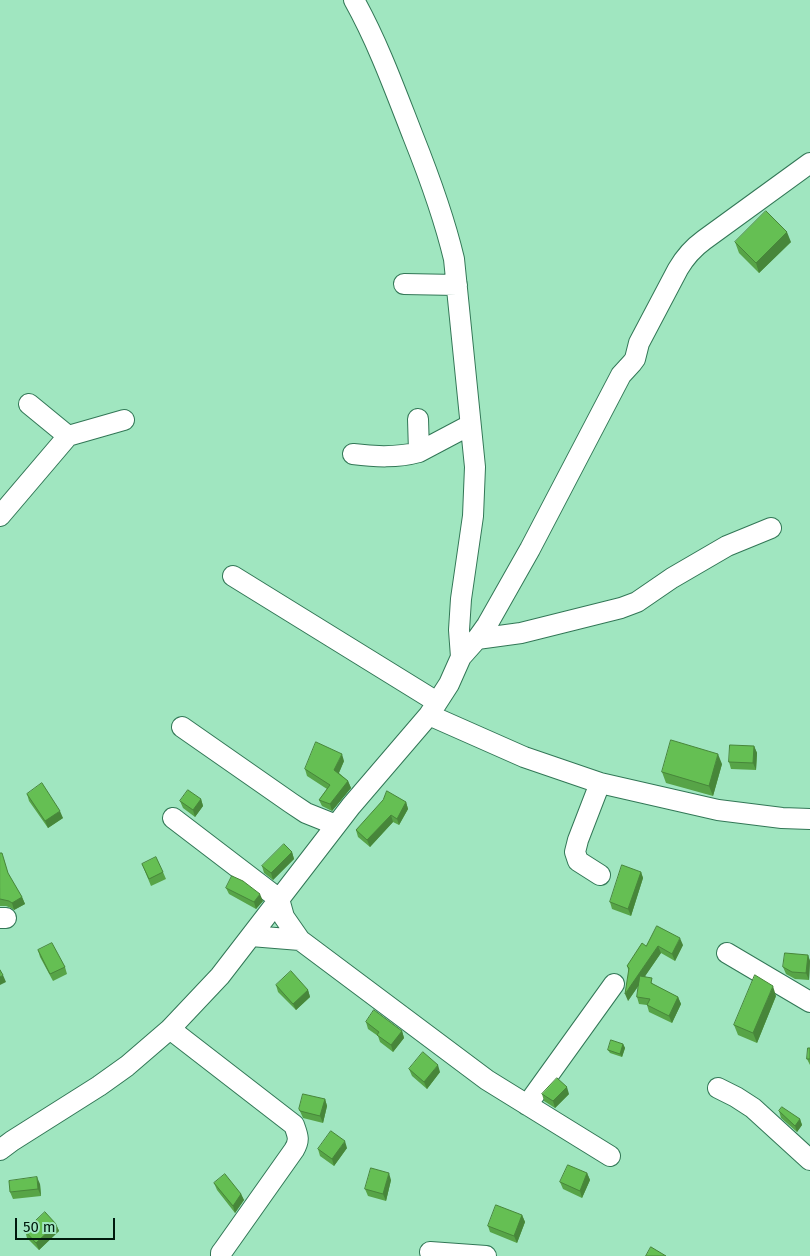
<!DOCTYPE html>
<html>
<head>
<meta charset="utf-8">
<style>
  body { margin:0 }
  #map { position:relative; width:810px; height:1256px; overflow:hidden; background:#a0e6c0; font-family:"Fira Sans",sans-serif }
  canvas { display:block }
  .scale { position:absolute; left:15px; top:1218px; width:100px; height:22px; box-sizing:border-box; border:2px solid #00190d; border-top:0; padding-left:6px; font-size:15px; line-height:18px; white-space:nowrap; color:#00190d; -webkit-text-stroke:4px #a0e6c0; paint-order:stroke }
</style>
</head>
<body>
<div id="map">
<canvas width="810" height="1256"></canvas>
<div class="scale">50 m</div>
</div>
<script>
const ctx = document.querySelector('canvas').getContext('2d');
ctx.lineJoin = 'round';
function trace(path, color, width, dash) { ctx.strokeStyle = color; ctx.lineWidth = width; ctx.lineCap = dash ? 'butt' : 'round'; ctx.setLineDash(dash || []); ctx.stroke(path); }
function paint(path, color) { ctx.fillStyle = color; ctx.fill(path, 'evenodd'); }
const minor = new Path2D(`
  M404 284 457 285
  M29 404 68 436
  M418 419 419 452
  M353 454C376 457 397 458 419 452L470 425
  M0 516 68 436 124 420
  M233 576 437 702
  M477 639 521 633 621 608 637 602 672 578 727 546 771 528
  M461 657 477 639 487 625 530 549 621 375 632 363 635 359 639 343 678 269C685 257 693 248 704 240L810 163
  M429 715 524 757 600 783 718 810 782 818 810 819
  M182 727 291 803 306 813 336 825
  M600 783 578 840 575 852 578 861 600 875
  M173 818 279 899 284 917 300 940 487 1080 610 1156
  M0 918H6
  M251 936 300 940
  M727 953 810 1002
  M170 1029 294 1125C298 1136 300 1140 294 1150L224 1249 221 1253V1256
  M718 1088 736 1097 753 1108 810 1160
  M527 1105 614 984
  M0 1150 12 1141 99 1086 127 1066 170 1029 220 976 351 806 429 715 449 684 461 657 459 630 461 599 473 516 475 467 454 259C444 217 429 176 413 136 395 90 378 43 354 0
  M430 1252 486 1256`);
trace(minor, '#327756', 22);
trace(minor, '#fff', 20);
paint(new Path2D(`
  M735 242H791L759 273 739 253Z
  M754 746 757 753 756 770 731 769 729 762Z
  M344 761 339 773 348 781 351 788 332 811 322 806 319 800 327 789 307 776 305 769Z
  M722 764 713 796 666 783 662 772Z
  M27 794 63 818 48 828 29 801Z
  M201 799 203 806 195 817 183 808 180 801Z
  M406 802 408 809 399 825 393 822 370 847 358 837 356 830Z
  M292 852 294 859 273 880 264 873 262 866Z
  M0 853 4 860 8 874 22 897 25 904 14 910 11 908 6 906H0Z
  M142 864 163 872 166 879 151 886Z
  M641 872 643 878 631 916 612 909 610 902Z
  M226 888 263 901 256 909 229 894Z
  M683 945 675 961 661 953 645 976 654 985 678 997 681 1004 672 1023 649 1012 647 1005 639 1004 637 997 639 985 628 1001 629 972 627 966 646 946Z
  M38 950 65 967 67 974 53 981 40 957Z
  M808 955 810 961 809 980 795 979 786 974 783 967Z
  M276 985 308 990 310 997 296 1010 278 992Z
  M776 996 757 1043 738 1035 734 1025Z
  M366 1022 402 1031 404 1038 393 1052 380 1042 378 1036 368 1029Z
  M623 1044 625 1048 622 1057 610 1053 608 1050Z
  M810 1048V1065L807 1059Z
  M409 1069 440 1072 427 1089 412 1076Z
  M542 1094H569L555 1108 544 1101Z
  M325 1099 327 1106 323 1123 303 1118 299 1109Z
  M779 1111 800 1119 802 1125 797 1132 781 1118Z
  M347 1148 334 1166 320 1156 318 1149Z
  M587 1173 590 1180 582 1198 563 1189 560 1182Z
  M391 1180 386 1201 368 1196 365 1189Z
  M214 1183 241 1194 244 1200 235 1213 217 1190Z
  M40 1184 41 1196 13 1199 10 1192Z
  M522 1215 525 1222 517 1243 490 1232 488 1226Z
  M56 1224 59 1231 39 1250 27 1238 25 1231Z`), '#57a447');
paint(new Path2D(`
  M787 232 791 242 759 273 756 263Z
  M754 746 757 753 756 770 753 763Z
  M342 754 344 761 337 777 334 770Z
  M718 754 722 764 713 796 709 786Z
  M348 781 351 788 332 811 330 804Z
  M201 799 203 806 195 817 193 810Z
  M406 802 408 809 399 825 397 819Z
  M60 811 63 818 48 828 45 821Z
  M391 815 393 822 370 847 367 840Z
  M292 852 294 859 273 880 271 873Z
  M641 872 643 878 631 916 628 909Z
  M260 894 263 901 256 909 254 902Z
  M22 897 25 904 14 910 12 903Z
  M680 938 683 945 675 961 672 954Z
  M658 946 661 953 628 1001 625 994Z
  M808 955 810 961 809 980 806 973Z
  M3 975 6 982 0 985V977Z
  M773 986 776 996 757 1043 753 1033Z
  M308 990 310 997 296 1010 293 1004Z
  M678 997 681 1004 672 1023 669 1016Z
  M402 1031 404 1038 393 1052 391 1045Z
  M623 1044 625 1048 622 1057 620 1054Z
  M438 1065 440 1072 427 1089 424 1082Z
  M567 1087 569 1094 555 1108 553 1101Z
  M325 1099 327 1106 323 1123 320 1116Z
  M800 1119 802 1125 797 1132 795 1126Z
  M345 1141 347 1148 334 1166 332 1159Z
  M389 1173 391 1180 386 1201 383 1194Z
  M587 1173 590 1180 582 1198 580 1191Z
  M37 1177 40 1184 41 1196 38 1189Z
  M241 1194 244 1200 235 1213 233 1206Z
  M522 1215 525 1222 517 1243 514 1236Z
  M56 1224 59 1231 39 1250 36 1243Z`), '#47863a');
const building = new Path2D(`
  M766 211 787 232 756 263 735 242Z
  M671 740 718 754 709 786 662 772Z
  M316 742 342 754 334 770 348 781 330 804 319 800 330 785 305 769Z
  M730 745 754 746 753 763 729 762Z
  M42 783 60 811 45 821 27 794Z
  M188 790 201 799 193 810 180 801Z
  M387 791 406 802 397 819 391 815 367 840 356 830 383 800Z
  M284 844 292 852 271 873 262 866Z
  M0 853H2L8 873 22 897 12 903 9 901 0 899Z
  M156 857 163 872 149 879 142 864Z
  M622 865 641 872 628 909 610 902Z
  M232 876 243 881 260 894 254 902 226 888Z
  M657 926 680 938 672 954 658 946 625 994 629 968 627 966 642 943 646 946Z
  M52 943 65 967 50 974 38 950Z
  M785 953 808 955 806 973 792 972 783 967Z
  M0 970 3 975 0 977Z
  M291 971 308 990 293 1004 276 985Z
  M755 975 773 986 753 1033 734 1025Z
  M640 976 652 978 651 983 678 997 669 1016 647 1005 650 999 637 997Z
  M374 1010 402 1031 391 1045 377 1035 379 1032 366 1022Z
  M611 1040 623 1044 620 1054 608 1050Z
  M808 1048H810V1059H807Z
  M423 1052 438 1065 424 1082 409 1069Z
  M557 1078 567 1087 553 1101 542 1094Z
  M303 1094 325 1099 320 1116 300 1111 299 1109Z
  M782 1107 800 1119 795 1126 779 1111Z
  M331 1131 345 1141 332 1159 318 1149Z
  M568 1165 587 1173 580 1191 560 1182Z
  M371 1168 389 1173 383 1194 365 1189Z
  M225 1174 241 1194 233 1206 214 1183Z
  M37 1177 38 1189 10 1192 9 1181Z
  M496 1205 522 1215 514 1236 488 1226Z
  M45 1212 56 1224 36 1243 25 1231Z
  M651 1247 666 1256H646Z`);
paint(building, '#65bf53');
trace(building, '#47863a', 1);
</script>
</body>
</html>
